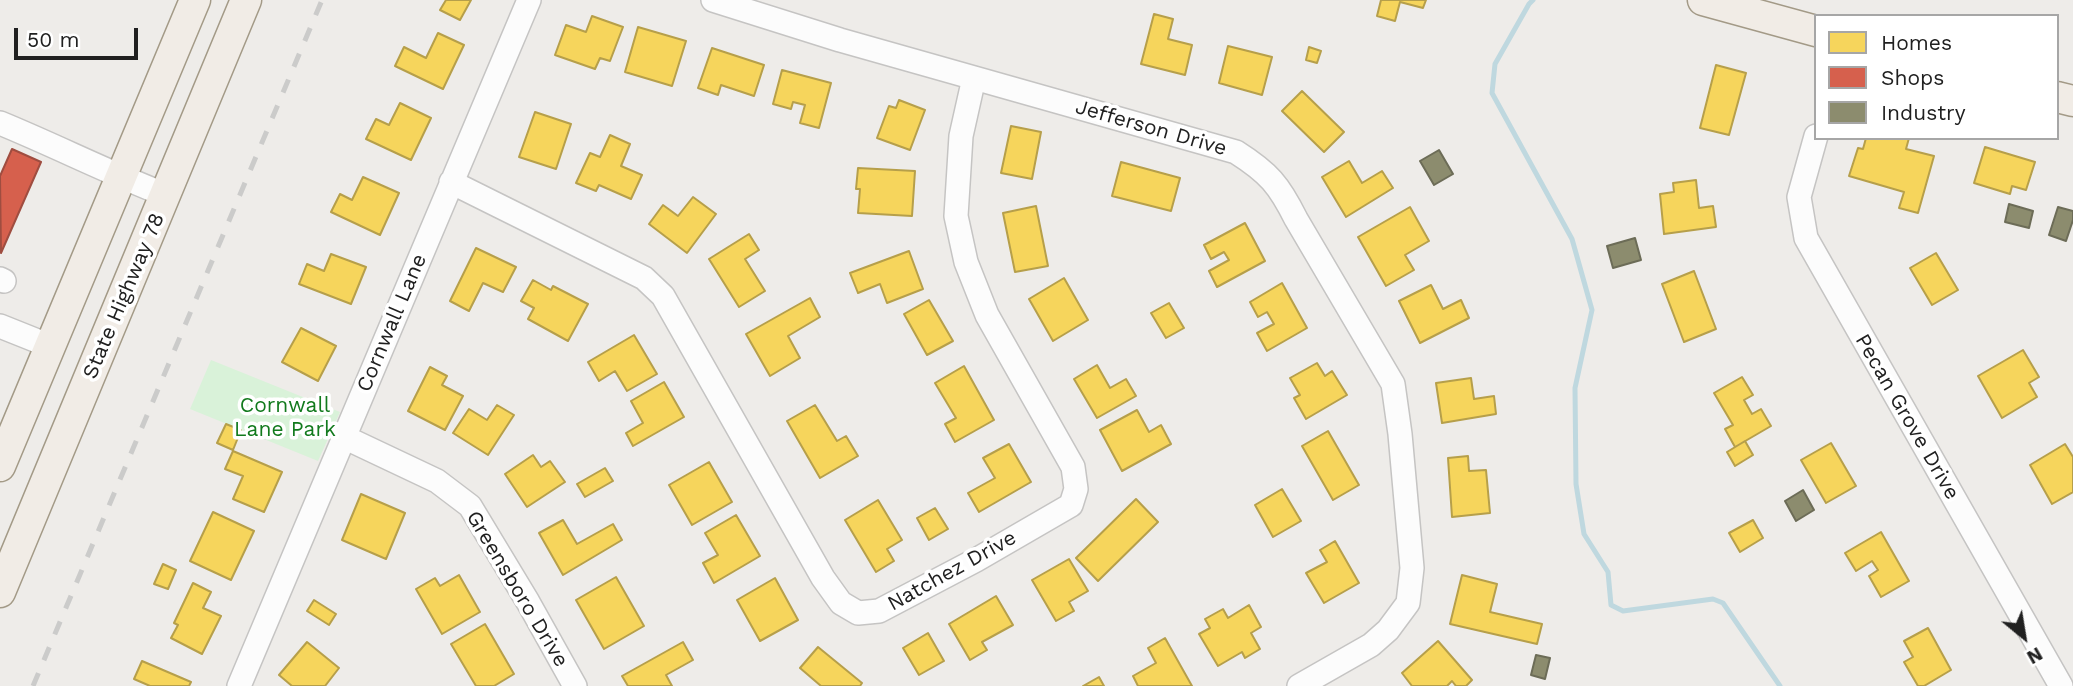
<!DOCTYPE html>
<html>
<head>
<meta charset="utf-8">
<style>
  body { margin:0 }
  #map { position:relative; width:2073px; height:686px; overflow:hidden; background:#eeece9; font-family:"Work Sans",sans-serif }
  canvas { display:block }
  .legend { position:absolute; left:1814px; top:14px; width:245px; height:126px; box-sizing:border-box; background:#fff; border:2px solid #a6a6a6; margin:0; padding:9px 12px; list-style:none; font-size:21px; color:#202020 }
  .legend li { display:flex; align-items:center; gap:14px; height:35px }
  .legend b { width:35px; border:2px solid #a6a6a6 }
  .north { position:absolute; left:1989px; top:602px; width:70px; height:70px; -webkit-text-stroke:5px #fff; paint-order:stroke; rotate:150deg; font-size:19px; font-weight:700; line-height:28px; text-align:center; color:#202020 }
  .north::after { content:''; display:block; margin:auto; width:24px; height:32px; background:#202020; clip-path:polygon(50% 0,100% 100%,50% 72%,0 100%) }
  .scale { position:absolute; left:14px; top:28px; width:124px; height:32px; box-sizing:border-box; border:4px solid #202020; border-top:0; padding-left:9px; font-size:21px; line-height:24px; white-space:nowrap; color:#202020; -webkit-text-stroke:5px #fff; paint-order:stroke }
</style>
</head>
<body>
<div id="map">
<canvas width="2073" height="686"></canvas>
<ul class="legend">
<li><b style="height:19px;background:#f6d55c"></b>Homes</li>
<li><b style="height:19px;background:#d6604d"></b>Shops</li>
<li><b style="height:19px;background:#8c8c6e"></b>Industry</li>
</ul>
<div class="north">N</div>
<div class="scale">50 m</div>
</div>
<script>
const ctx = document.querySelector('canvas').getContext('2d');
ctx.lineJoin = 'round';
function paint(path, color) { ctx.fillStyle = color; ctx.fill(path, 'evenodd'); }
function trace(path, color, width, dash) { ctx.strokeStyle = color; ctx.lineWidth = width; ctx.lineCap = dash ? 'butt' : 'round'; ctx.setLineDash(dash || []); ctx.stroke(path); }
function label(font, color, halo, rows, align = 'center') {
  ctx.font = font + ' "Work Sans",sans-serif'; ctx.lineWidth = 7; ctx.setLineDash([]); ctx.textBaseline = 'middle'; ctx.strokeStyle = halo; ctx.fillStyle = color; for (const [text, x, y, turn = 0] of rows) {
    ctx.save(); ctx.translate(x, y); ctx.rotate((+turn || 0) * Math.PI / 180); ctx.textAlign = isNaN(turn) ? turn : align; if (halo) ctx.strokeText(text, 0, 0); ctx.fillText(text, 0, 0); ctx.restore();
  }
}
paint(new Path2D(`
  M211 360 340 412 318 461 190 409Z`), '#d9f2d9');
const homes = new Path2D(`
  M446 0H471L460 20 440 10Z
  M1381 0H1426L1423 8 1400 2 1395 21 1377 16Z
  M1154 14 1173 19 1168 39 1192 45 1185 75 1141 64Z
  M592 16 623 27 610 61 600 58 595 69 555 55 566 25 586 32Z
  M638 27 686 41 672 86 625 72Z
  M438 33 464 45 443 89 395 66 404 47 426 58Z
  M1228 46 1272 57 1262 95 1219 83Z
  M1309 47 1321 51 1317 63 1306 60Z
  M712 48 764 65 754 96 721 85 718 95 698 88Z
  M1716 65 1746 73 1729 135 1700 128Z
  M782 70 831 83 819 128 800 123 805 105 793 102 791 109 773 104Z
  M1302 91 1344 132 1324 152 1282 111Z
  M899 100 925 110 910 150 877 138 889 106 896 108Z
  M400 103 431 118 411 160 366 139 376 119 389 125Z
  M535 112 571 124 556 169 519 157Z
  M1011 126 1041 132 1032 179 1001 173Z
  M610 135 630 144 621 166 642 175 631 199 599 185 596 191 576 183 590 153 600 157Z
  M1866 138H1909L1906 149 1934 156 1918 213 1899 208 1904 192 1849 176 1858 148 1863 149Z
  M1985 147 2035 162 2026 190 2012 186 2010 194 1974 183Z
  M1349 161 1362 183 1382 171 1393 188 1346 217 1322 177Z
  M1121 162 1180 178 1171 211 1112 196Z
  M858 168 915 171 912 216 858 213 860 189H856Z
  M363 177 399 193 380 235 331 212 340 194 352 200Z
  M1696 180 1699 208 1713 206 1716 227 1664 234 1660 194 1674 192 1673 183Z
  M693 197 716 214 687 253 649 224 663 205 678 216Z
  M1036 206 1048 266 1015 272 1003 213Z
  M1410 207 1429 241 1405 255 1414 270 1386 286 1358 237Z
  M1245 223 1265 261 1217 287 1209 271 1229 260 1224 252 1211 259 1204 245Z
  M749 234 759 250 745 259 765 291 739 307 709 259Z
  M476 248 516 267 503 292 483 283 469 311 450 301Z
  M909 251 923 289 887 303 880 284 858 293 850 273Z
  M1936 253 1958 290 1932 305 1910 268Z
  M331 254 366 267 351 304 299 284 307 264 324 271Z
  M1694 271 1716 329 1684 342 1662 284Z
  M1064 278 1088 320 1053 341 1029 299Z
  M533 280 551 290 553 286 588 304 568 341 528 319 534 308 521 301Z
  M1282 283 1307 328 1267 351 1257 333 1274 324 1267 312 1258 317 1250 302Z
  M1431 285 1443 309 1461 300 1469 318 1420 343 1399 301Z
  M810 298 820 317 788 336 800 358 770 376 746 334Z
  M929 300 953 341 927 355 904 314Z
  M1169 303 1184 328 1166 338 1151 313Z
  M301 328 336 346 318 381 282 362Z
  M634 335 657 374 627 391 615 371 599 381 588 362Z
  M2023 350 2039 377 2029 383 2037 397 2002 418 1978 376Z
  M1317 363 1325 376 1332 371 1347 395 1306 419 1294 398 1300 395 1290 378Z
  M1097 365 1110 388 1126 379 1136 396 1097 418 1074 379Z
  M964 366 994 420 955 442 945 424 956 418 935 383Z
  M430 367 447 376 442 385 463 396 445 430 408 411Z
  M1742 377 1753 395 1744 400 1752 414 1761 409 1771 426 1735 447 1725 429 1733 425 1714 393Z
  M1471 378 1474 399 1494 396 1496 414 1442 423 1436 383Z
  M664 382 684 417 633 446 626 433 643 423 631 401Z
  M497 405 514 415 488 455 453 433 469 409 487 420Z
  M815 405 837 441 846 436 858 456 820 478 787 421Z
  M1137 410 1149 432 1161 425 1171 444 1122 471 1100 430Z
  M226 424 241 430 233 450 217 443Z
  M1328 431 1359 485 1333 500 1302 446Z
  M1745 441 1753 455 1735 466 1727 452Z
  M1831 443 1856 486 1826 503 1801 460Z
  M1009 444 1031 482 979 512 968 493 995 478 983 458Z
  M2065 444 2073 457V492L2052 504 2030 465Z
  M233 451 282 472 264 512 233 499 243 476 225 469Z
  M533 455 541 467 550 461 565 482 527 507 505 474Z
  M1468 456 1469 471 1486 470 1490 513 1452 517 1448 458Z
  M709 462 732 502 692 525 669 485Z
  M605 468 613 481 585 497 577 484Z
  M1282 489 1301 521 1273 537 1255 505Z
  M361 494 405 513 386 559 342 540Z
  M1136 499 1158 522 1098 581 1076 558Z
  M878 500 902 540 887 549 894 561 876 572 845 520Z
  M935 508 948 529 929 540 917 518Z
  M213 512 254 531 231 580 190 561Z
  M736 515 760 556 714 583 703 563 718 555 705 533Z
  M563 520 577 544 613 524 622 540 563 575 539 533Z
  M1753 520 1763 538 1740 552 1729 533Z
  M1881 532 1909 581 1881 597 1869 576 1878 570 1872 561 1856 571 1845 553Z
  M1335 541 1359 583 1324 603 1306 573 1327 562 1320 550Z
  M1069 559 1088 591 1069 602 1074 611 1056 621 1032 580Z
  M163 564 176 570 168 589 154 584Z
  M459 575 480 612 442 634 416 589 435 578 440 586Z
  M1462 575 1497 584 1490 612 1542 624 1537 644 1450 624Z
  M616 577 644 626 604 649 576 600Z
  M775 578 798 620 760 641 737 600Z
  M193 583 211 592 203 608 221 616 202 654 171 638 178 625 174 623Z
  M996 596 1013 625 982 642 987 650 970 660 949 624Z
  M314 600 336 614 329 625 307 611Z
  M1249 605 1261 627 1251 633 1260 649 1245 658 1242 652 1218 666 1199 634 1210 628 1205 619 1223 609 1228 618Z
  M485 624 514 674 494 686H476L451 644Z
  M1928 628 1951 670 1924 686H1918L1904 662 1913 657 1904 641Z
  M928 633 944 661 919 675 903 648Z
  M1165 638 1192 686H1138L1133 676 1156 663 1148 648Z
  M1438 641 1472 680 1466 686H1456L1452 681 1447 686H1412L1402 673Z
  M307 642 339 668 325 686H292L279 675Z
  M683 642 693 660 666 675 672 686H628L622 676Z
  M818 647 862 683 860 686H821L800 668Z
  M142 661 191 682 189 686H150L134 679Z
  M1099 677 1104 686H1083Z`);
paint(homes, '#f6d55c');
trace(homes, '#b69f4a', 2);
const shops = new Path2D(`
  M12 149 41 162 1 253 0 176Z`);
paint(shops, '#d6604d');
trace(shops, '#9f4d40', 2);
const industry = new Path2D(`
  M1439 150 1453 174 1434 185 1420 161Z
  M2009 204 2033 211 2029 228 2005 222Z
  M2058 207 2073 211V220L2066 241 2049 235Z
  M1635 238 1641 260 1613 268 1607 246Z
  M1803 490 1814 510 1796 521 1785 501Z
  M1536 655 1550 658 1545 679 1531 675Z`);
paint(industry, '#8c8c6e');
trace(industry, '#6c6c57', 2);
trace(new Path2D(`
  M1533 0 1529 4 1495 64 1492 93 1572 239 1592 310 1575 388 1576 484 1584 534 1608 572 1611 605 1623 611 1713 599 1723 603 1780 686`), '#bfd8df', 5);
const minor = new Path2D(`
  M713 0 840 40 1236 152C1269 173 1279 185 1296 219L1393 384 1400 434 1412 568 1408 603 1388 630 1371 645 1299 686
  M0 123C56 146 109 173 166 195
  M1816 136 1799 197 1806 238 2061 686
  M451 182 644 278 663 296 823 578 841 603 858 613 879 611 976 560 1071 505 1076 489 1073 467 987 315 966 262 956 216 961 136 974 78
  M0 279 4 281
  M0 326 50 346
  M344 437 437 481 470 506 528 602 575 686
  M239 686 529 0`);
const major = new Path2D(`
  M1703 0 1816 31
  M2057 97 2073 101
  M0 466 195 0
  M0 592 246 0`);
trace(minor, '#c5c4c3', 26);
trace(major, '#a39a87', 33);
trace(minor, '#fcfcfc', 23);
trace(major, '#f1ece6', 30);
trace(new Path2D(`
  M33 686 322 0`), '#cbcbca', 5, [14, 14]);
label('21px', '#202020', '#fff', [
  ["Jefferson Drive",1151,128,16],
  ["State Highway 78",124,296,-67],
  ["Cornwall Lane",392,323,-67],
  ["Pecan Grove Drive",1907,417,60],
  ["Natchez Drive",952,571,-29],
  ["Greensboro Drive",517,589,59]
]);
label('21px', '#127a1d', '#fff', [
  ["Cornwall",285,406],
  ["Lane Park",285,430]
]);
</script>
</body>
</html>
